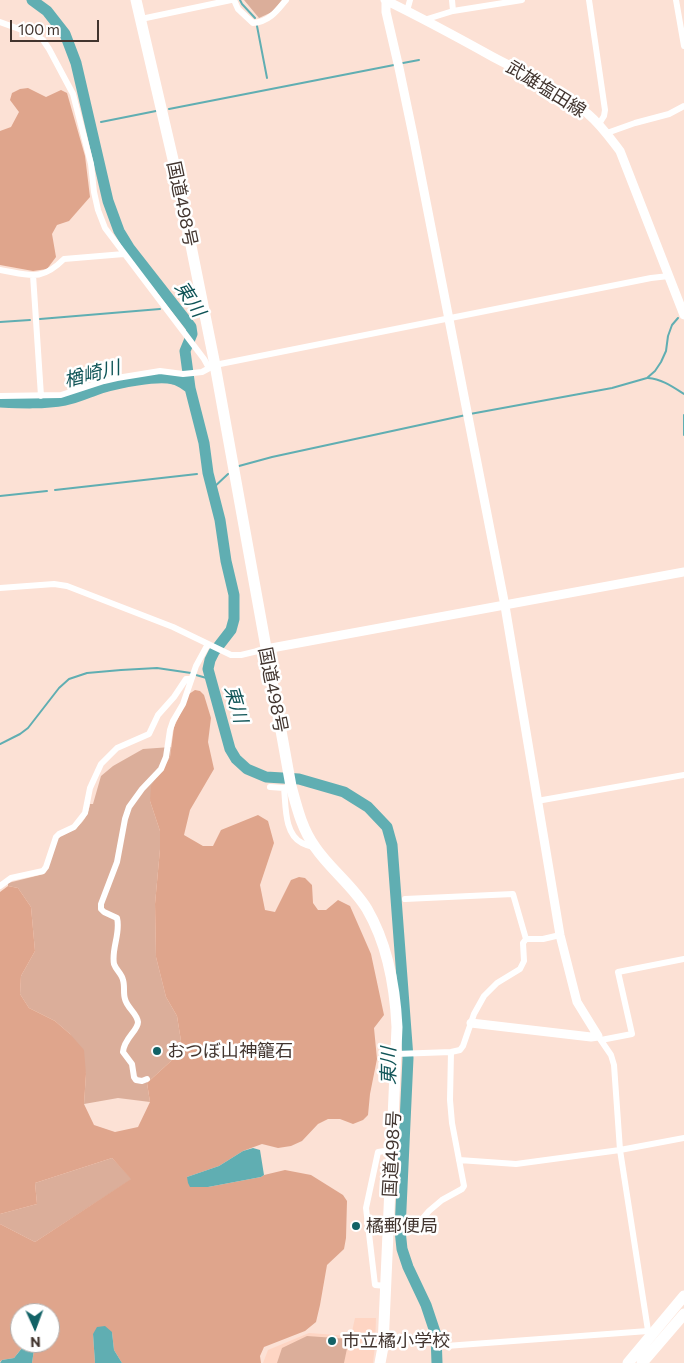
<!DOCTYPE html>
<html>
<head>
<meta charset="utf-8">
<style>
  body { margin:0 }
  #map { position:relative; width:684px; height:1363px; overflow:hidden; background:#fce1d5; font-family:Commissioner,sans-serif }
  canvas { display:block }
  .north { position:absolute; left:10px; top:1303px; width:50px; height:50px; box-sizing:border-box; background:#fff; border:1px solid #b3aeac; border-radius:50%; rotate:178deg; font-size:14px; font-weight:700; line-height:20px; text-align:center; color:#42352f }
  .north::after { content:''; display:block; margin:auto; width:18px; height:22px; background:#126266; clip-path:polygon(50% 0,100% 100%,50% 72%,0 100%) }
  .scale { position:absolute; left:10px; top:20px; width:89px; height:22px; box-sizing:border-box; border:2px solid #42352f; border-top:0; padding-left:6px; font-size:15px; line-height:18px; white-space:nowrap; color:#42352f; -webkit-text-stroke:4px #fff; paint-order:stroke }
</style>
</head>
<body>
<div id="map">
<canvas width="684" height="1363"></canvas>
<div class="north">N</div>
<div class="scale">100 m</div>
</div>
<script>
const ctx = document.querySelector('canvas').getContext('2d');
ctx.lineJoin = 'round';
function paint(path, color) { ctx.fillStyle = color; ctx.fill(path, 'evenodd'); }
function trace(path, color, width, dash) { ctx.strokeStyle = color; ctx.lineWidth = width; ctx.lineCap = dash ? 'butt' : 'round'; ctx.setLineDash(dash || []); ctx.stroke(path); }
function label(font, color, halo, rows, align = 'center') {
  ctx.font = font + ' Commissioner,"Noto Sans JP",sans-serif'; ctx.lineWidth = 5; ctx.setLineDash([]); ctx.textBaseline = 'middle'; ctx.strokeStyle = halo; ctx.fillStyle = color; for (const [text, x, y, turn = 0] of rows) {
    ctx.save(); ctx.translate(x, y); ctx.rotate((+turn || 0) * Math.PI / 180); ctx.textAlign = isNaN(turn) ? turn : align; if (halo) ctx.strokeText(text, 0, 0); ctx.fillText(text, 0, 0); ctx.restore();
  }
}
paint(new Path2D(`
  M355 1318H376L375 1346 373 1363H263L268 1350 309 1333 351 1336Z`), '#fed5c3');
paint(new Path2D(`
  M244 0H282L272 12 259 18Z
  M171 747 170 757 163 769 150 801 160 831V849L155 904 156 957 166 997 177 1016 181 1041 171 1061 147 1083 150 1102 118 1098 84 1104 86 1074 70 1034 55 1021 29 1008 20 994 21 976 35 951 31 907 18 888 8 886V883L44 874 58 838C75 830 87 823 90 804H93L101 776 113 766 143 749Z
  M112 1158 132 1179 35 1242 0 1224V1214L37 1204 35 1183Z
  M307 1336 349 1339 344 1363H277L282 1348Z`), '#dbae9a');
paint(new Path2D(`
  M28 88 46 97 61 90 67 93 85 156 90 197 69 221 57 225 52 234 56 257 47 269 33 271 0 265V131L11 127 19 112 10 100 12 93 20 89Z
  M195 690 200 691 204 695 211 718 208 742 214 769 190 810 184 835 203 846H213L221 830 258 815 268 821 274 843 260 885 265 910 275 912 291 880 299 877 305 878 312 885 313 903 318 910H326L338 900 350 906 371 954 384 1015 374 1028 377 1059 370 1094 368 1115 363 1120 353 1124 340 1119H328L318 1124 302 1141 291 1146 278 1148 262 1144 243 1151 219 1166 187 1177 208 1187 261 1177 264 1175 285 1170 311 1175 343 1195 347 1201 346 1238 344 1249 327 1265 320 1305 316 1322 305 1331 264 1347 260 1356 261 1363H122L114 1350 112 1332 93 1334 95 1363H32L35 1343H50V1313H20V1343H26L25 1344 14 1358 2 1360 0 1362V1224L35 1242 131 1179 112 1158 35 1183 37 1204 0 1214V892L8 886 18 888 31 907 35 951 21 976 20 994 29 1008 55 1021 70 1034 84 1050 86 1074 84 1104 94 1125 115 1132 138 1127 150 1102 147 1083 171 1061 181 1041 177 1016 166 997 156 957 155 904 160 849V831L150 801 151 786 170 757 174 727 183 708 189 694Z`), '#dfa58c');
paint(new Path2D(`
  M253 1148 260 1150 264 1175 261 1177 208 1187H190L188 1183 187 1177 219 1166 243 1151Z
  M105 1326 112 1332 114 1350 122 1363H95L93 1334 97 1327Z
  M26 1343H35L32 1363H0L2 1360 14 1358Z`), '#60aeb2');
trace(new Path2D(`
  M240 0 242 4 255 18
  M257 26 267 78
  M403 63 419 60
  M169 109 394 65
  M101 122 156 111
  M90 124 93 123
  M40 319 160 309
  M0 322 30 320
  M648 378C662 379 673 387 684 394
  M470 414 612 388 647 378 655 371 661 362 666 351 668 336 672 325 678 318
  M684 415V435
  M239 466 272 457 466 415
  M212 489 228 474
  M55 490 197 474
  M0 496 47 491
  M196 675 210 679
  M0 744 20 734 28 728 59 688 69 679 87 673 121 670 157 668 191 673`), '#60aeb2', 2);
trace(new Path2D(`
  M32 0 47 11 65 34 76 63 108 201 119 231 130 249 191 327 192 334 185 351 190 388 204 443 208 473 220 520 226 561 234 595V619L231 630 214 652 210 660 208 669 230 749 236 759 247 769 266 777 299 779 344 792 368 807 387 827 392 845 408 1058 400 1230 402 1249 408 1267 426 1305 436 1335 437 1363
  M0 402C21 403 44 404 65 400 77 398 89 392 101 388 118 383 157 375 173 379 180 380 184 384 190 388`), '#60aeb2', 11);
trace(new Path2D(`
  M234 0 238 9 253 23C269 22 277 11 286 0
  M452 0 453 11
  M589 0 605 110 604 116 599 124
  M676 0 684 46
  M407 11 410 0
  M141 19 231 0
  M424 20 453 11 522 0
  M0 22 33 34 43 40 49 49 73 94 91 164 94 192 98 210 105 228 204 359 209 368
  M607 133 635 123 669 114 684 106
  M0 270C30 275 41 282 64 259L124 254
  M33 275 41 396
  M0 396 61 395 104 381 117 378 160 371 183 374 193 373 202 372 215 365 651 278 669 276
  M0 588 54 584 67 586 173 627 231 655H241L266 649
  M291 786 284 788C286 806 284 834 302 843 306 845 310 846 314 847
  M270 787 284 788
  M537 801 684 775
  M0 886 11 878 43 871 46 867 56 837 59 834 74 827 85 813 90 788 101 764 117 748 149 734 158 715 174 697 186 679H191
  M526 939H543L560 935
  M598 1036 611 1055 614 1065 620 1150 649 1337
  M601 1040 632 1034 618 972 684 959
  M396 1054 451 1052 460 1050 463 1046 474 1014 484 996 497 983 520 969 524 961 523 943 526 939 513 894 405 899
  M147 1079 142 1081 136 1080 134 1077 132 1064 123 1052C124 1038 138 1031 138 1022 137 1013 127 1008 125 999 123 993 125 986 123 980 122 974 116 970 114 964 111 949 121 933 117 918L104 912 101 909V904L117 862 125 819 129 807 142 789 161 769 166 757 170 730 173 721 183 704 196 666 208 644
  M459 1160 516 1164 620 1150 684 1138
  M367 1223H409L419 1222 423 1218 429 1211 442 1200 462 1189 464 1186 452 1123 450 1100 451 1052
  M386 1286 375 1285 366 1208 378 1152 392 1150
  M446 1346 648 1331`), '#fff', 6);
trace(new Path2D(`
  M385 0C422 18 457 37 493 57 525 74 561 89 588 114 601 125 610 138 620 151L684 315
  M386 1V12L399 68 413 135 505 606 560 935 577 1002 598 1036 591 1037 471 1023
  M266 649 684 572`), '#fff', 9);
trace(new Path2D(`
  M136 0 178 181 215 365 291 786C297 808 302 829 315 847 330 869 353 886 367 909 388 945 395 986 397 1027L383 1347 380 1363
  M628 1363 684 1296
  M642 1363 684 1314`), '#fff', 11);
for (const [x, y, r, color] of [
  [157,1051,5,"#126266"],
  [356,1226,5,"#126266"],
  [332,1341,5,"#126266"]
]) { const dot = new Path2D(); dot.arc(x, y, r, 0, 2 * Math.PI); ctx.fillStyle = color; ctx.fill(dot); trace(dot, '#fff', 2); }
label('18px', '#42352f', '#fff', [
  ["武雄塩田線",546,89,32],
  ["国道498号",182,204,78],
  ["国道498号",273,690,79],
  ["国道498号",392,1154,-87]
]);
label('18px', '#42352f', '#fff', [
  ["おつぼ山神籠石",167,1051],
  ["橘郵便局",366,1226],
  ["市立橘小学校",342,1341]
], 'left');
label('italic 19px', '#0f5457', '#fff', [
  ["東川",190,299,57],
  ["楢崎川",92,374,-14],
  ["東川",236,704,74],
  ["東川",389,1066,-90]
]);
</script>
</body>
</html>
